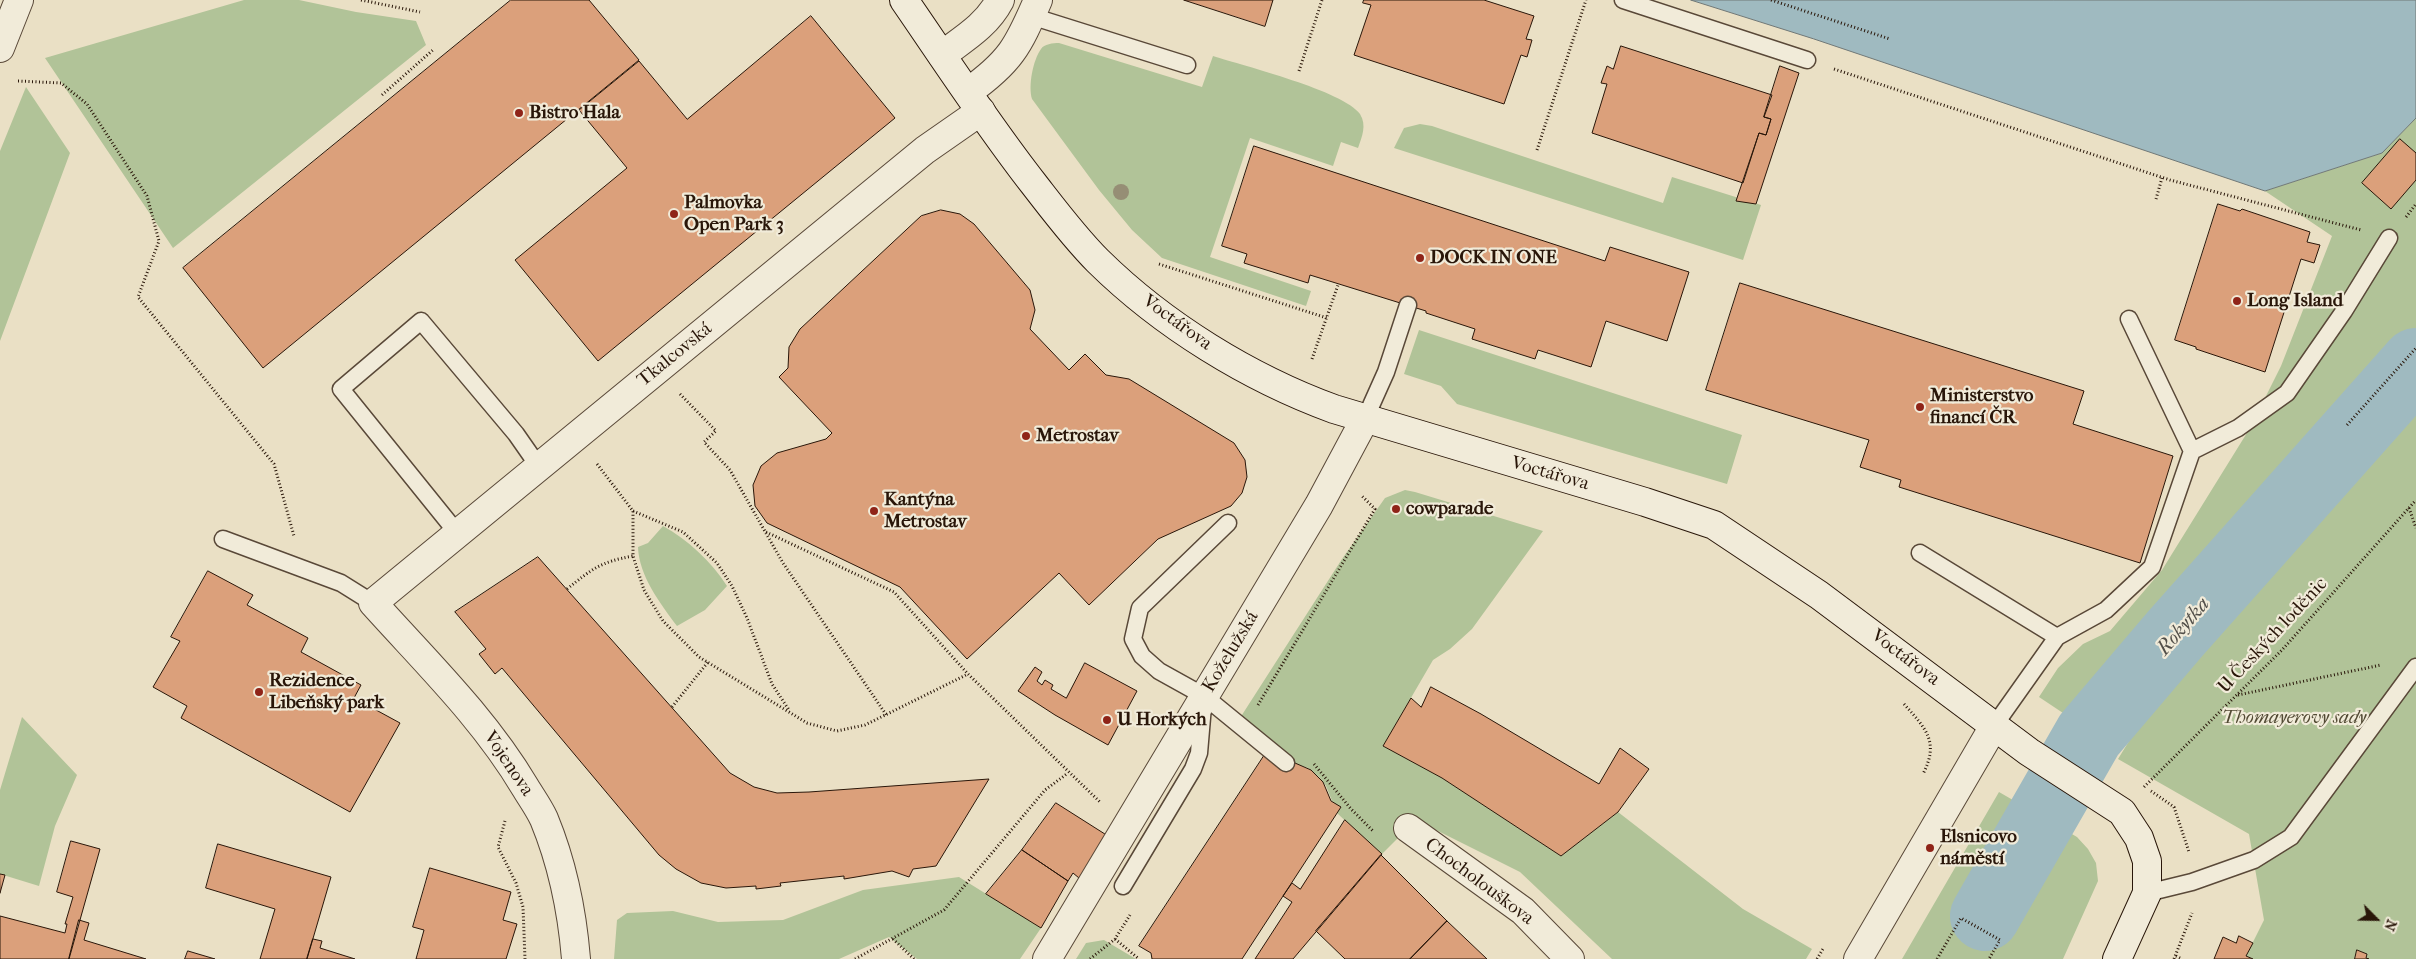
<!DOCTYPE html>
<html>
<head>
<meta charset="utf-8">
<style>
  body { margin:0 }
  #map { position:relative; width:2416px; height:959px; overflow:hidden; background:#eae0c5; font-family:"IM FELL French Canon",serif }
  canvas { display:block }
  .north { position:absolute; left:2351px; top:894px; width:50px; height:50px; -webkit-text-stroke:4px #f1ebd9; paint-order:stroke; rotate:113deg; font-size:14px; font-weight:700; line-height:20px; text-align:center; color:#291609 }
  .north::after { content:''; display:block; margin:auto; width:18px; height:22px; background:#291609; clip-path:polygon(50% 0,100% 100%,50% 72%,0 100%) }
</style>
</head>
<body>
<div id="map">
<canvas width="2416" height="959"></canvas>
<div class="north">N</div>
</div>
<script>
const ctx = document.querySelector('canvas').getContext('2d');
ctx.lineJoin = 'round';
function paint(path, color) { ctx.fillStyle = color; ctx.fill(path, 'evenodd'); }
function trace(path, color, width, dash) { ctx.strokeStyle = color; ctx.lineWidth = width; ctx.lineCap = dash ? 'butt' : 'round'; ctx.setLineDash(dash || []); ctx.stroke(path); }
function label(font, color, halo, rows, align = 'center') {
  ctx.font = font + ' "IM FELL French Canon",serif'; ctx.lineWidth = 4.5; ctx.setLineDash([]); ctx.textBaseline = 'middle'; ctx.strokeStyle = halo; ctx.fillStyle = color; for (const [text, x, y, turn = 0] of rows) {
    ctx.save(); ctx.translate(x, y); ctx.rotate((+turn || 0) * Math.PI / 180); ctx.textAlign = isNaN(turn) ? turn : align; if (halo) ctx.strokeText(text, 0, 0); ctx.fillText(text, 0, 0); ctx.restore();
  }
}
paint(new Path2D(`
  M244 0H299L356 12 416 21 426 45 173 248 45 58Z
  M1059 43 1202 87 1213 56C1244 66 1344 91 1360 114 1367 125 1362 137 1358 148L1341 142 1333 166 1250 138 1210 257 1311 291 1306 306 1162 258 1132 230 1099 190 1032 99C1028 86 1033 60 1041 49 1044 44 1053 43 1059 43Z
  M26 87 70 153 0 341V151Z
  M2416 118V340L2078 723 2039 697 2058 668 2083 644 2110 631 2162 570 2250 428 2281 366 2332 236 2265 191 2382 153Z
  M1420 124 1432 126 1663 203 1672 177 1761 205 1743 260 1394 148 1404 128Z
  M1419 330 1742 435 1727 484 1457 404 1441 386 1404 374Z
  M2416 400V959H2369L2366 958 2367 954 2357 950 2355 959H2253L2246 956 2264 920 2249 834 2118 759 2174 668Z
  M1405 490 1415 492 1543 531 1472 629 1450 649 1433 660 1383 746 1442 778 1561 856 1618 812 1743 909 1812 949 1806 959H1612L1520 872 1416 820 1382 854H1380L1337 813 1326 786 1319 777 1308 768 1291 763 1240 718 1342 559 1385 498Z
  M663 526C688 540 711 561 727 586L705 610 677 626C660 603 639 576 638 547L648 543Z
  M22 717 77 775 55 826 39 886 0 874V790Z
  M1999 792 2077 837 2088 849 2096 863 2098 881 2063 959H1902Z
  M959 877 1041 928 1020 959H917L889 937 839 959H614L617 920 627 913 673 911 718 922 783 920 863 890Z
  M1104 940 1136 959H1076L1086 943Z`), '#b1c398');
const water = new Path2D(`
  M1691 0H2416V118L2382 153 2265 191 1814 39Z`);
paint(water, '#9fbac0');
trace(water, '#707877', 1);
trace(new Path2D(`
  M1985 916 2089 735 2175 634 2416 363`), '#9fbac0', 70);
const building = new Path2D(`
  M511 0H589L639 60 263 368 183 268Z
  M1184 0H1273L1265 26Z
  M1364 0H1484L1534 16 1526 39 1532 40 1527 57 1521 55 1504 104 1354 55 1371 5 1363 3Z
  M811 16 895 118 598 361 515 260 627 168 579 110 639 61 687 119Z
  M1621 46 1772 95 1764 117 1771 119 1766 135 1759 133 1743 183 1592 133 1607 84 1601 83 1607 66 1613 69Z
  M1780 66 1799 73 1756 204 1736 201 1759 133 1766 135 1771 119 1764 117Z
  M2400 139 2416 153V180L2391 209 2362 183Z
  M1254 146 1605 261 1610 247 1689 272 1667 341 1606 321 1591 367 1538 350 1535 359 1472 339 1475 329 1426 313V311L1310 275 1308 283 1244 263 1247 254 1222 246Z
  M2218 204 2240 211 2242 209 2310 232 2307 242 2320 245 2314 263 2301 259 2265 372 2196 349V347L2175 340Z
  M941 210 960 214 974 224 1030 290 1035 310 1030 329 1069 370 1085 354 1106 375 1129 379 1234 443 1245 460 1247 477 1242 493 1231 506 1158 539 1089 605 1059 573 967 659 900 587 767 523 755 506 753 485 761 466 777 453 826 439 832 433 779 377 788 368 789 347 800 329 921 216Z
  M1740 283 2084 391 2073 424 2173 456 2140 563 1899 487 1901 480 1860 467 1869 440 1706 390Z
  M538 557 730 773 754 787 777 793 809 792 989 779 936 866 913 869 909 877 892 871 844 879V876L780 883 781 886 756 889V886L726 888 701 883 676 869 659 855 502 668 495 674 479 654 486 649 455 612Z
  M208 571 253 595 247 605 308 638 301 652 361 685 354 698 400 723 350 812 181 718 187 706 153 687 180 641 171 637Z
  M1085 663 1137 691 1108 745 1055 715 1018 691 1035 667 1042 672 1037 681 1042 685 1045 680 1053 685 1051 689 1066 698Z
  M1431 687 1481 714 1599 784 1620 748 1649 769 1618 812 1561 856 1442 778 1383 746 1411 698 1421 707Z
  M1264 756 1274 764 1295 763 1311 770 1323 782 1331 801 1341 807 1242 959H1152L1151 953 1139 946Z
  M1056 803 1108 836 1079 878 1073 873 1068 881 1022 850Z
  M1345 820 1382 854 1293 959H1255L1292 902 1283 896 1292 883 1300 889Z
  M71 841 100 849 69 959H0V916L65 933 67 924H65L73 897 57 892Z
  M218 844 331 877 307 959H260L275 909 206 888Z
  M1022 850 1068 881 1041 928 986 894Z
  M1381 855 1447 921 1410 959H1345L1316 931Z
  M430 868 511 892 503 920 517 924 506 959H416L424 930 413 927Z
  M0 874 5 875 0 893Z
  M79 920 89 923 84 940 146 959H69Z
  M1447 921 1487 959H1410Z
  M2239 936 2253 943 2246 956 2253 959H2214L2223 937 2236 943Z
  M313 939 322 941 320 948 355 959H307Z
  M2357 950 2367 954 2366 958 2369 959H2355Z
  M188 951 215 959H185Z`);
paint(building, '#dba07b');
trace(building, '#291609', 1);
const lane = new Path2D(`
  M1623 0 1807 60
  M1031 16 1187 65
  M1365 419 1386 372 1408 305
  M2192 451 2238 428 2287 393 2344 311 2389 238
  M1228 523 1140 608 1133 639 1142 656 1159 671 1204 696 1286 763
  M458 534 341 389 421 321 516 434 539 467
  M223 539 341 583 373 603
  M1920 553 2057 637 1994 726
  M2057 637 2106 610 2152 567 2192 451 2129 319
  M1123 886 1193 769 1199 753 1203 706
  M2147 893 2192 882 2254 860 2291 837 2416 667`);
const street = new Path2D(`
  M0 48 19 0
  M942 55C965 38 987 25 1000 0
  M968 92C1010 62 1018 47 1038 0
  M1408 828 1523 911 1570 959
  M576 959C572 910 563 865 544 819 539 808 531 797 525 787 484 718 426 662 373 603L925 150 981 111
  M1047 959 1319 505 1365 419
  M1858 959 1994 726`);
const secondary = new Path2D(`
  M904 0C946 61 987 124 1033 183 1054 210 1074 237 1098 261 1163 325 1249 378 1334 409L1645 502 1714 525 1819 595 2029 752 2122 812 2139 838 2147 861V893L2117 959`);
trace(lane, '#594838', 19);
trace(street, '#594838', 30);
trace(secondary, '#291609', 30);
trace(new Path2D(`
  M361 0 420 12
  M1771 0 1890 39
  M1834 69 2170 180 2361 230
  M1299 71 1322 0
  M18 81 61 83 87 104 147 196 159 241 138 297 274 464 294 536
  M382 95 434 49
  M1537 150 1586 0
  M2156 199 2162 178
  M2406 217 2416 204
  M1159 264 1327 318
  M1312 359 1338 285
  M680 394 716 431 704 442 730 470 783 563 887 716
  M2347 425 2416 348
  M597 464 633 511V556L644 590 663 621 699 657 807 723 837 731 865 725 968 674 1101 803
  M2409 508 2416 528
  M633 511 683 532 717 563 732 586 747 618 772 684 789 710
  M766 532 894 592 968 674
  M567 589C592 569 600 562 633 556
  M2238 695 2381 665
  M1904 704C1925 728 1940 741 1923 774
  M1258 705 1375 509 1362 496
  M672 707 708 662
  M1314 764 1351 809 1374 832
  M2144 787 2282 650 2416 500
  M2151 791 2174 807 2189 852
  M505 821 498 847 516 883 523 907 525 959
  M893 939 914 959
  M1115 939 1139 959
  M2176 956 2182 959
  M855 959 944 910 1045 790 1068 773
  M1090 959 1115 939 1130 915
  M1817 959 1823 949
  M1937 959 1961 918 2000 940 1989 959
  M2174 959 2192 913`), '#291609', 3, [1, 2.5]);
trace(lane, '#f1ebd9', 16);
trace(street, '#f1ebd9', 28);
trace(secondary, '#f1ebd9', 28);
ctx.fillStyle = '#968e75';
for (const [x, y] of [
  [1121,192]
]) { ctx.beginPath(); ctx.arc(x, y, 8, 0, 2 * Math.PI); ctx.fill(); }
for (const [x, y, r, color] of [
  [519,113,5,"#8f2418"],
  [674,214,5,"#8f2418"],
  [1420,258,5,"#8f2418"],
  [2237,301,5,"#8f2418"],
  [1920,407,5,"#8f2418"],
  [1026,436,5,"#8f2418"],
  [1396,509,5,"#8f2418"],
  [874,511,5,"#8f2418"],
  [259,692,5,"#8f2418"],
  [1107,720,5,"#8f2418"],
  [1930,848,5,"#8f2418"]
]) { const dot = new Path2D(); dot.arc(x, y, r, 0, 2 * Math.PI); ctx.fillStyle = color; ctx.fill(dot); trace(dot, '#f1ebd9', 2); }
label('bold 19px', '#291609', '#f1ebd9', [
  ["Bistro Hala",529,113],
  ["Palmovka",684,203],
  ["Open Park 3",684,225],
  ["DOCK IN ONE",1430,258],
  ["Long Island",2247,301],
  ["Ministerstvo",1930,396],
  ["financí ČR",1930,418],
  ["Metrostav",1036,436],
  ["Kantýna",884,500],
  ["Metrostav",884,522],
  ["cowparade",1406,509],
  ["Rezidence",269,681],
  ["Libeňský park",269,703],
  ["U Horkých",1117,720],
  ["Elsnicovo",1940,837],
  ["náměstí",1940,859]
], 'left');
label('19px', '#291609', '#f1ebd9', [
  ["Voctářova",1177,323,36],
  ["Tkalcovská",675,355,-39],
  ["Voctářova",1550,474,16],
  ["U Českých loděnic",2273,636,-47],
  ["Koželužská",1231,652,-59],
  ["Voctářova",1905,658,37],
  ["Vojenova",508,764,56],
  ["Chocholouškova",1479,882,37]
]);
label('italic 19px', '#524a34', '#f1ebd9', [
  ["Thomayerovy sady",2294,718]
]);
label('italic 20px', '#524f49', '#f1ebd9', [
  ["Rokytka",2184,627,-49]
]);
</script>
</body>
</html>
